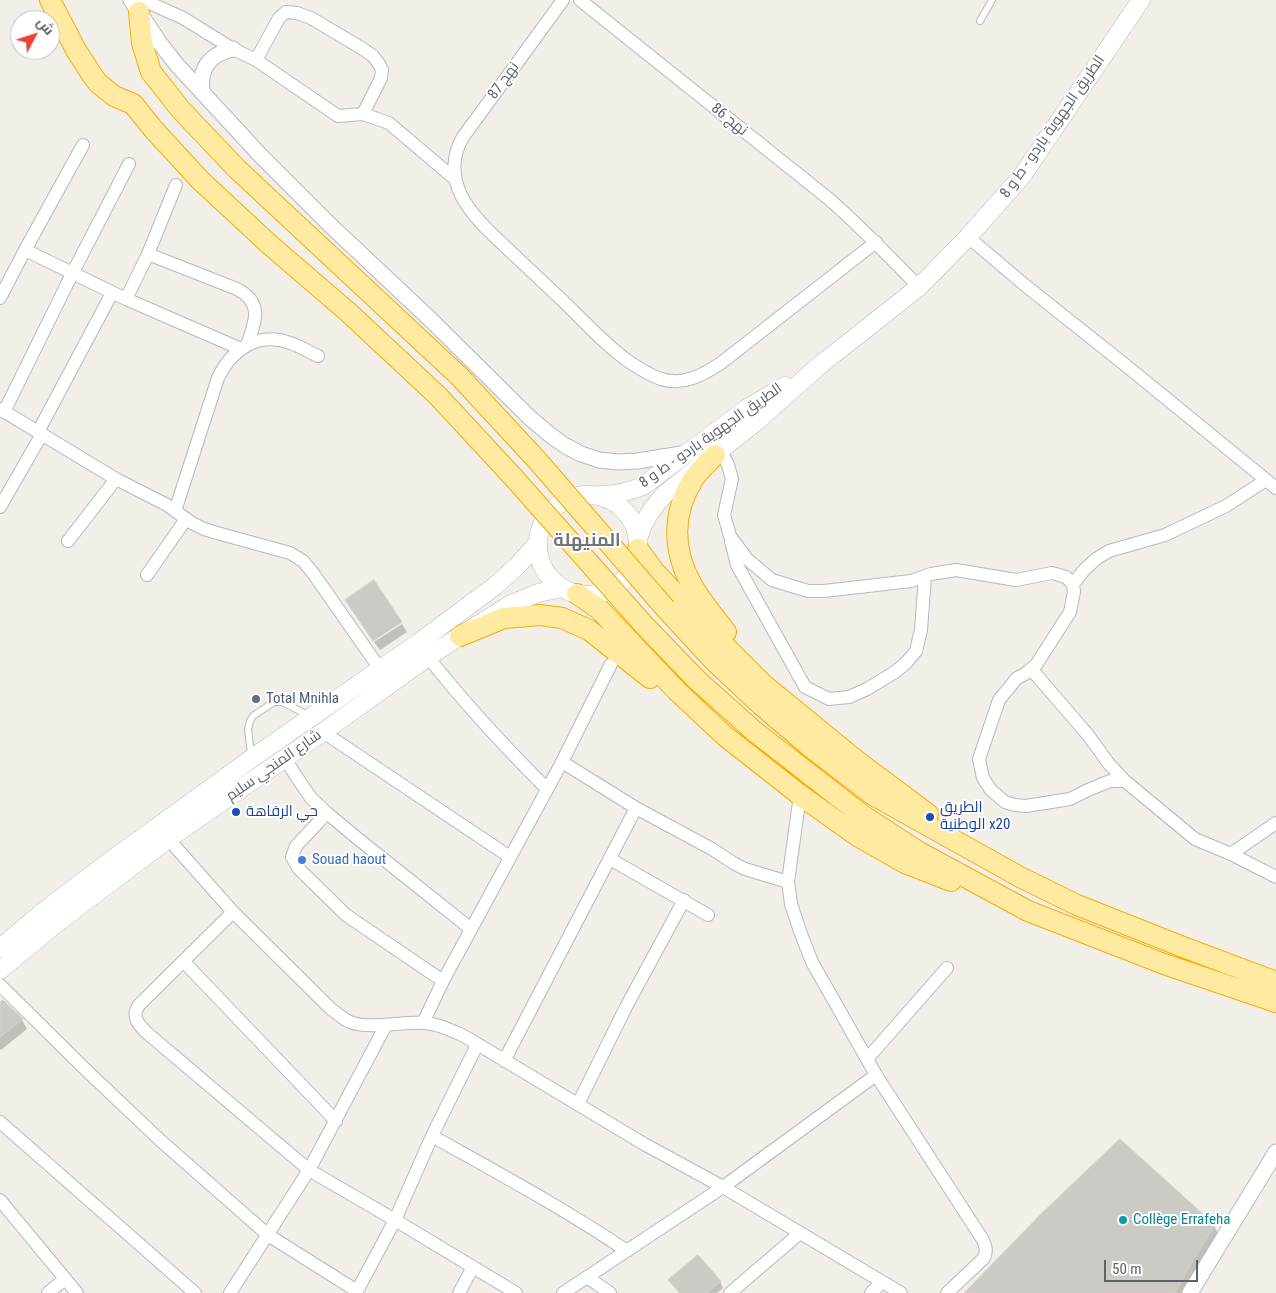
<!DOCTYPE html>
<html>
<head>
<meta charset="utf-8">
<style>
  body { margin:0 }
  #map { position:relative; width:1276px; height:1293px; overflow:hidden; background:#f1efe8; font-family:"Roboto Condensed",Cairo,sans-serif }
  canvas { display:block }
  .north { position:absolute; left:10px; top:10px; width:50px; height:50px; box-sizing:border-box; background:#fff; border:1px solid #bfc1c3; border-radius:50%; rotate:50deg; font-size:14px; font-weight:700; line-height:20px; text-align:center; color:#5f6368 }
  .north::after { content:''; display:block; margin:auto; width:18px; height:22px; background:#ea4335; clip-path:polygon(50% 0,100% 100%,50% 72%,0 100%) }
  .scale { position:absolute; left:1104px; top:1260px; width:94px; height:22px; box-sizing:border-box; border:2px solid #5f6368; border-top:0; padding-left:6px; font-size:15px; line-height:18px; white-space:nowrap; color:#5f6368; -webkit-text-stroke:4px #fff; paint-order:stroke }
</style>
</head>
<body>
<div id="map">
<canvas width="1276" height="1293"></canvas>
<div class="north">ش</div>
<div class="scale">50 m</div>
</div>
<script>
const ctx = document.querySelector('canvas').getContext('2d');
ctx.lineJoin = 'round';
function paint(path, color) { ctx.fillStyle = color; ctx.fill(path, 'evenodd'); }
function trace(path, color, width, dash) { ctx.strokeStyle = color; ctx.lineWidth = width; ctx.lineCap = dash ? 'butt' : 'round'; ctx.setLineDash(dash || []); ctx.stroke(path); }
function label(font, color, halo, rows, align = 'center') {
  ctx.font = font + ' "Roboto Condensed",Cairo,sans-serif'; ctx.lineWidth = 4; ctx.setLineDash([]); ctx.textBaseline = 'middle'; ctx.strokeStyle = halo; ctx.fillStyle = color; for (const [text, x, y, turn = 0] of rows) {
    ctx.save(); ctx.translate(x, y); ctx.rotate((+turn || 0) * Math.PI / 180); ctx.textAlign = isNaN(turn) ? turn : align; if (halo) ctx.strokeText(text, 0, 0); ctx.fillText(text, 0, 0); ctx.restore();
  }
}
paint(new Path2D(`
  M402 624 407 632 380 650 374 642Z
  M0 1004 22 1020 27 1029 1 1050 0 1049Z
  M1214 1226 1222 1239 1189 1293H966Z
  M670 1280 720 1281 723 1288 717 1293H679Z`), '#0003');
const building = new Path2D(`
  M374 580 402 622 373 641 345 600Z
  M3 1000 23 1019 0 1037V1002Z
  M1120 1139 1215 1225 1189 1267 1175 1293H964L1041 1214Z
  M698 1255 721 1281 707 1293H680L668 1280Z`);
paint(building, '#cccac5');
trace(building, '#d6d1c6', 1);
const service = new Path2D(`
  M980 21 992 0
  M251 755 248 729 250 721 253 716 274 702H282L310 716`);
const minor = new Path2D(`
  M143 0 183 18 233 49 256 60 338 116 363 114 389 123 456 180
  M563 0 463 137C452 155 452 176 461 195 472 217 493 235 511 252 528 268 546 285 563 301 584 321 607 347 631 363 640 369 650 375 661 379 683 386 703 375 721 363L876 242
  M580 0 829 199C861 227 890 257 919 287
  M256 60 279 18 286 12 297 13 311 18 363 49 373 56 379 64 382 70 381 78 363 114
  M968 237 1026 286 1129 368 1276 488
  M25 250 83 145
  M148 254 237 289C264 303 255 322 247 345
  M0 298 25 250 126 299 241 349
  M126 299 148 254 176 185
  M0 409 116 479 167 505 192 523 204 529 217 533 290 553 303 561 313 573 380 669
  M4 412 72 274 129 164
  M38 432 112 293
  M721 450 728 465 732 479 724 515 730 536 747 559 772 580 808 591H824L911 581 931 574 956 570 1016 580 1052 573 1066 577 1073 584
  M0 507 42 434
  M175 511 218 378C231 350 258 331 290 343 300 346 309 352 318 356
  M68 541 116 479
  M731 541 737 565 805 687 829 699 849 697 867 689 895 672 906 663 916 651 921 630 925 576
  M147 575 186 519
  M428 657C465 704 505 747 547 789
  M1032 670 1088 735 1109 764 1125 781 1195 839 1231 854 1276 877
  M323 732 510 857
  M285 759 302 785 311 798 327 813 357 838 471 929
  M562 762 636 808 712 849 735 864 745 869 788 882
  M1125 781H1110L1088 790 1070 799 1026 806 1015 805 1005 802 991 790 983 778 979 759 999 700 1017 678 1025 674 1036 665 1070 612 1074 592 1073 584 1084 570 1096 559 1109 551 1165 535 1226 506 1266 480
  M800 795 788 882 791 904 801 934 812 962 876 1075 983 1240C986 1247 987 1251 984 1258L947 1293
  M327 813 296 846 292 857 298 868 346 915 443 981
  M163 833 233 912 331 1009C337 1013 343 1019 350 1022 370 1030 403 1021 424 1023 438 1024 451 1030 464 1036L644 1144 723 1187 901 1293
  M1231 854 1276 823
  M610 859 708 915
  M233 912 139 1005C131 1017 138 1024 147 1033L309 1170 395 1220 516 1293
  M184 962 336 1121
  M0 985 86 1070 161 1141 268 1235 357 1291
  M423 1023 443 981 562 762 611 664
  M867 1059 947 968
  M504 1061 636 808
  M578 1104 626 1007 684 900
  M0 1122 195 1293
  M432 1136C498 1173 565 1209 627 1251
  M0 1200 77 1293
  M587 1277 610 1293
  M48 1293 65 1279
  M230 1293 309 1170 386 1025
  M356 1293 395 1220 432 1136 477 1045
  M459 1293 473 1267
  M563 1293 723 1187 876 1075
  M730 1293 800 1233
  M871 1293 882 1282`);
const tertiary = new Path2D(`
  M131 0 159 42 177 65 261 156 329 224 431 320 530 418 549 434 564 445 581 454 599 460 618 462 637 461 688 453
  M202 92C199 68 210 54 233 49
  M1190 1293 1276 1152`);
const secondary = new Path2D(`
  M538 545a50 50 0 1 1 100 0a50 50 0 1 1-100 0Z
  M600 495C616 495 628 492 643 486L746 409 785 386
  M638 539C643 520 653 506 667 492L756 422 820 365 919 287 968 237 1022 176 1141 0
  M0 948 44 911 106 864 251 759 418 643 495 586 517 566 537 544
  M0 970 57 923 168 839 323 732 428 657 460 636 511 604 538 593 562 588`);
const trunk = new Path2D(`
  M50 0 76 50 92 75 98 83 114 96 133 104 154 130 200 180 270 245 348 312 438 396 514 478
  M139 12 142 43 151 72 181 110 237 169 459 376 536 459
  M715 455C708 462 700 470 694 478 672 512 672 550 692 585 701 602 715 617 726 632
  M638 549 654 571 707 628 764 685 857 761 928 814
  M577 594 599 609 677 691 725 736 800 795 859 837 905 863 951 881
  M666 609 715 662 761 705 808 745 873 795 1020 877 1077 905 1183 947 1276 982
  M644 625 697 680 754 731 862 815 919 852 1028 911 1164 964 1276 1002
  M460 636 504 618 540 615 562 618 589 630 650 678`);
trace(service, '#b5b8bc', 8);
trace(minor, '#b5b8bc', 14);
trace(tertiary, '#b5b8bc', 17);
trace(secondary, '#b6babf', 19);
trace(trunk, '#f9ab00', 22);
trace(service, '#fff', 6);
trace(minor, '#fff', 12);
trace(tertiary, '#fff', 15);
trace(secondary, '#fff', 18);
trace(trunk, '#feeaa1', 20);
const trunkBridge = new Path2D(`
  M536 459 666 609
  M514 478 644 625`);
trace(trunkBridge, '#f9ab00', 22, []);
trace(trunkBridge, '#feeaa1', 20);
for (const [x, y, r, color] of [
  [256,699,5,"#5c6f8a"],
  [236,812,5,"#1a4fb4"],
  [930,817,5,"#1a4fb4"],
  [302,860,5,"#3f7fe0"],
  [1123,1220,5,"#0f9aa8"]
]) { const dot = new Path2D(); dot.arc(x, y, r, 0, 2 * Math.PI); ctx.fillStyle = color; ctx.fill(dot); trace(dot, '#fff', 2); }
label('15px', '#5f6368', '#fff', [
  ["نهج 87",504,81,-54],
  ["نهج 86",729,120,39],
  ["الطريق الجهوية باردو - ط و 8",1053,127,-55],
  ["الطريق الجهوية باردو - ط و 8",711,436,-35],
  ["شارع المنجي سليم",274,766,-35]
]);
label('15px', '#4e5e75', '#fff', [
  ["Total Mnihla",266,699]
], 'left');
label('15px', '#164399', '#fff', [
  ["الطريق",940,808],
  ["الوطنية x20",940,825],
  ["حي الرفاهة",246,812]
], 'left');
label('15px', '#366cbe', '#fff', [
  ["Souad haout",312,860]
], 'left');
label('15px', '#0d838f', '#fff', [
  ["Collège Errafeha",1133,1220]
], 'left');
label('bold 18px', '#70757a', '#fff', [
  ["المنيهلة",587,541]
]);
</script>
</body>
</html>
